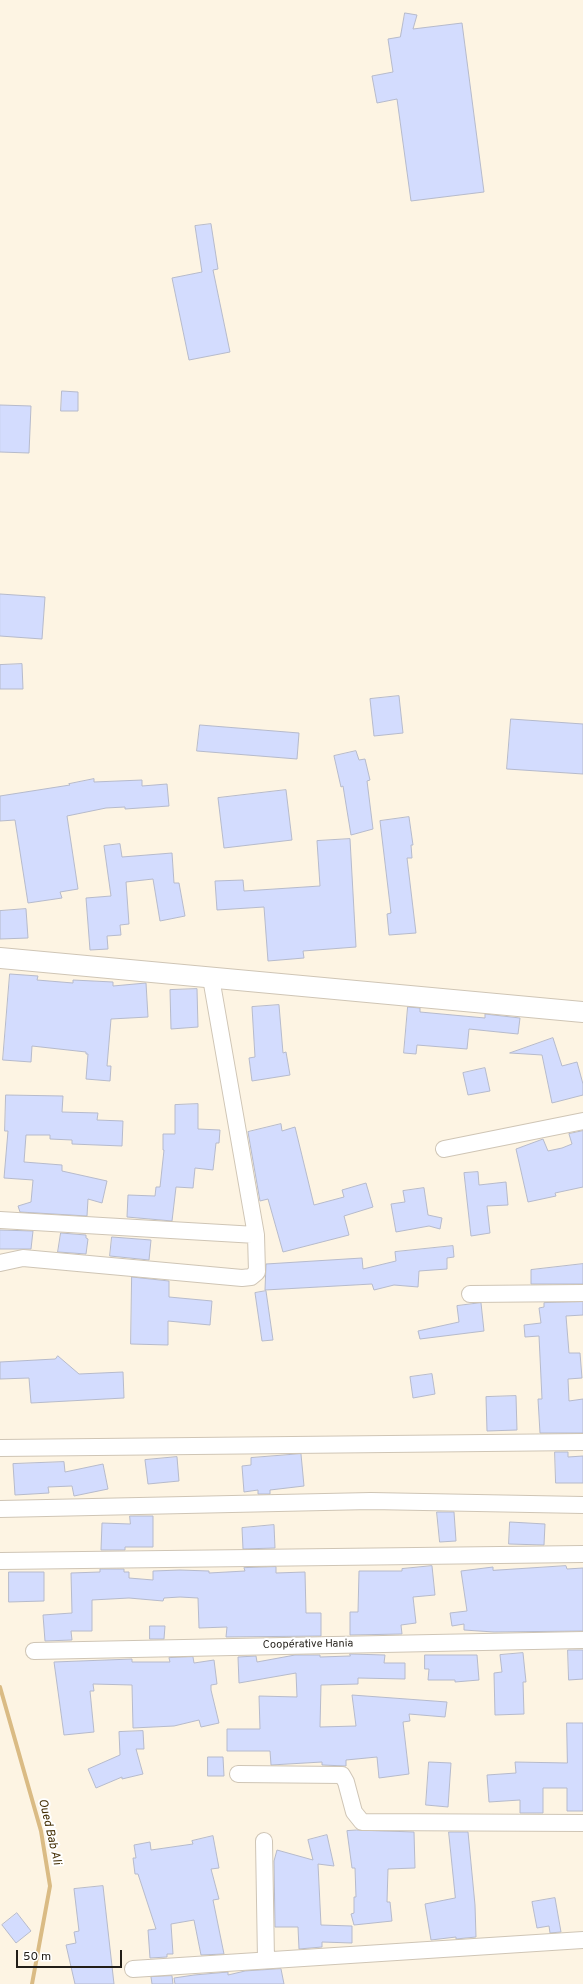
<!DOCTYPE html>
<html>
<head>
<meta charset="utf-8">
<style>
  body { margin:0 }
  #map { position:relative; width:583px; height:1984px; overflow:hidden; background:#fdf4e3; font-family:Overpass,sans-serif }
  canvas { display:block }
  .scale { position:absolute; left:16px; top:1950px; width:106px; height:18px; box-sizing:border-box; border:2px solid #221e18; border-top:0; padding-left:5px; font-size:12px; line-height:14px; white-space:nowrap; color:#221e18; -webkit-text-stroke:3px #fff; paint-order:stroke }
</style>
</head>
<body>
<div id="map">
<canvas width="583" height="1984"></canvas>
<div class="scale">50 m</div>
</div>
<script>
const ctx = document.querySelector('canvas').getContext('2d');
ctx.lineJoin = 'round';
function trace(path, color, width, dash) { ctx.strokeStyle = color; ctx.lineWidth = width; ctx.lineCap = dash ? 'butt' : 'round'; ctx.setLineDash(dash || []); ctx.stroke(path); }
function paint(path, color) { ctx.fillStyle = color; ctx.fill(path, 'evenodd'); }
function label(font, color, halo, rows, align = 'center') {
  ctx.font = font + ' Overpass,sans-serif'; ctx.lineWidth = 4; ctx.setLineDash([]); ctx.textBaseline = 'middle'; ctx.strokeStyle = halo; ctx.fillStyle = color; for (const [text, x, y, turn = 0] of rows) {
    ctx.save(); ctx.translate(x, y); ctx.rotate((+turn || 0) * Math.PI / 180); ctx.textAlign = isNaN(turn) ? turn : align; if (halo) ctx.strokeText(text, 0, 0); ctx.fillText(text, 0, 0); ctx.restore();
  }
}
trace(new Path2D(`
  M0 1687 41 1831 50 1886 32 1984`), '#dabb84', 4);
const building = new Path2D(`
  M405 13 417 15 413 29 462 23 484 192 411 201 397 99 377 103 372 76 393 72 388 39 400 37Z
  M211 224 218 269 213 270 230 352 189 360 172 278 202 272 195 226Z
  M62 391 78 392V411H61Z
  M0 405 31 406 29 453 0 452Z
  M0 594 45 597 42 639 0 636Z
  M22 664 23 689H0V665Z
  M399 696 403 733 374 736 370 699Z
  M511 719 583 724V774L507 769Z
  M200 725 299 733 297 759 197 751Z
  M356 751 359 760 365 759 370 780 367 781 373 829 351 835 343 786 341 787 334 756Z
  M94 779V782L142 780V786L167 784 169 806 125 809V807L106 808 67 816 78 889 60 892 62 898 28 903 15 820 0 821V796L70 785 69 784Z
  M286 790 292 840 224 848 218 798Z
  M409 817 413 845H411L412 858H407L416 933 389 935 387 914 391 913 380 821Z
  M350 839 356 947 303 951 304 958 268 961 264 907 217 910 215 881 243 880 244 891 320 886 317 841Z
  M120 844 122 857 172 853 174 883H179L185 916 160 921 153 879 126 882 129 924 120 925 121 935 107 936 108 949 90 950 86 898 111 896 104 846Z
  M26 909 28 938 0 939V911Z
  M10 974 38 976 37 980 73 983V980L113 982V986L146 983 148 1017 111 1019 107 1066H111L110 1081 86 1079 88 1054H86V1052L32 1046 31 1062 3 1060Z
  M197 989 198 1027 171 1029 170 990Z
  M279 1005 283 1053 286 1052 290 1075 252 1081 249 1058 255 1057 252 1007Z
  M408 1007 420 1008V1012L485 1018V1014L520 1018 518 1034 469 1029 467 1049 417 1045 416 1054 404 1053Z
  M553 1038 562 1066 577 1062 583 1084V1095L552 1103 542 1055 510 1053Z
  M485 1068 490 1091 468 1095 463 1073Z
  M6 1095 63 1096 62 1112 98 1113 97 1120 123 1121 122 1146 72 1144V1140L50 1139V1135H26L24 1162 62 1165V1171L107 1181 102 1203 88 1199 87 1216 20 1212 18 1206 31 1202 33 1180 4 1178 8 1131H5Z
  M198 1104V1129L220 1130 219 1143H216L213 1170 195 1168 193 1188 176 1187 172 1221 127 1217 128 1195 155 1196 156 1187H160L164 1150H163V1134H175V1105Z
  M281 1124 282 1131 295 1127 314 1205 344 1197 342 1190 366 1183 373 1207 344 1216 349 1235 283 1252 268 1199 260 1201 248 1132Z
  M583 1131V1187L555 1193 556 1196 528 1202 516 1149 543 1139 548 1151 562 1148 572 1144 569 1134Z
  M478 1172 479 1185 506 1182 508 1205 487 1206 490 1233 471 1236 464 1173Z
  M424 1188 428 1215 442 1218 440 1229 429 1226 396 1232 391 1204 405 1202 403 1191Z
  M0 1230 33 1231 31 1249H0Z
  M61 1233 86 1235V1238L88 1239 86 1254 58 1252Z
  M112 1237 151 1240 149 1260 110 1256Z
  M453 1246 454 1257 447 1258V1269L419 1271 418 1287 394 1285 374 1290 372 1284 265 1290 266 1264 362 1258 363 1269 396 1261 395 1252Z
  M583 1264V1284H531V1270Z
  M132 1277 169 1281V1297L212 1301 210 1325 168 1321V1345L131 1344Z
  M266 1291 273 1340 262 1341 255 1293Z
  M583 1302V1315L566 1316 569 1353H580L582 1378 568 1379 569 1401 583 1399V1433H540L538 1399H542L539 1336 525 1337 524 1325 541 1323 539 1308 544 1307V1303Z
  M481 1303 484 1331 420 1339 418 1331 459 1322 457 1306Z
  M58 1356 79 1374 123 1372 124 1398 31 1403 29 1378 0 1379V1362L55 1359Z
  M432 1374 435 1394 413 1398 410 1377Z
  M516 1396 517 1430 487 1431 486 1397Z
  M555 1452H568V1457L583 1456V1483H556Z
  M301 1454 304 1486 270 1490V1494H258V1490L244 1492 242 1466 251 1465V1458Z
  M177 1457 179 1481 148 1484 145 1460Z
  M64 1462 65 1472 103 1464 108 1489 74 1496 72 1486 48 1487 49 1493 15 1495 13 1464Z
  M437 1512H454L456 1541 440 1542Z
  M130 1516H153V1547H125V1550H101L102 1523 130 1524Z
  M510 1522 545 1524 544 1545 509 1544Z
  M274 1525 275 1548 243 1549 242 1528Z
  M432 1566 435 1595 413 1597 416 1623 401 1625 402 1634 350 1635V1612H358L359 1571H402V1569Z
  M566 1566 567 1569 583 1568V1631L494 1632 464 1630V1624L452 1626 450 1613 467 1611 461 1571 493 1567V1570Z
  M276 1567V1573L305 1572 306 1613H321V1636L226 1637 227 1627 199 1628 198 1598 180 1597 164 1598 163 1601 129 1598 92 1600V1631H71L72 1640 45 1641 43 1615 72 1613 71 1573 100 1572V1569H124V1572H129V1578L153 1580V1571L180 1570 209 1571V1573L245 1571 244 1568Z
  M9 1572H44V1601L9 1602Z
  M150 1626H165L164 1639H150Z
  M568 1650H583V1679L569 1680Z
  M523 1653 526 1682H523L524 1714 495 1715 494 1673 502 1672 500 1655Z
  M350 1654 385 1655 384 1663H405V1679L358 1678V1684L321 1685 320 1727 356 1726 352 1695 447 1702 445 1717 409 1714 410 1721 403 1722 409 1774 379 1778 377 1757 346 1760V1766L322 1765V1762L271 1765 270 1751H227V1729H260L259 1696 297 1697 296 1673 239 1683 238 1657 256 1656 257 1662 295 1655H320V1657L350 1656Z
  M425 1655H477L479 1680 455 1682V1680H428L429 1669H425Z
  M193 1657 194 1663 214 1660 217 1684 211 1685V1690L219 1723 201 1727 199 1720 174 1726 133 1728 132 1685 93 1684 94 1691H90L94 1732 64 1735 54 1662 132 1659V1662H170L169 1658Z
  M567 1723H583V1811H567V1788H543V1813H520V1800L489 1802 487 1775 516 1773 515 1762 567 1763Z
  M143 1731 144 1749H136L143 1774 122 1779V1777L96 1788 88 1769 120 1755 119 1732Z
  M208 1757H223L224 1776H208Z
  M429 1762 451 1763 448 1807 426 1805Z
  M357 1830 414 1832 415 1868 388 1869 387 1902H390L392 1921 354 1925 351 1914 354 1913V1897H356L355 1868H352L347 1831Z
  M449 1832H468L475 1905 476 1937 456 1939V1937L431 1940 425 1904 455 1898Z
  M327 1835 334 1866 318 1864 321 1925 352 1926V1943L322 1942V1947L299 1949 298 1927H275L274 1861 277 1850 313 1860 308 1840Z
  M213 1836 219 1868 211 1869 219 1899 213 1900 224 1954 201 1955 194 1920 171 1924 173 1954H167V1957L150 1958 148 1930 156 1929 138 1874H135L133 1858H136L134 1845 150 1842 151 1850 193 1844 192 1841Z
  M103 1886 114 1984H75L66 1945 76 1943 74 1932 79 1931 74 1889Z
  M555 1898 561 1932 550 1933 549 1926 537 1928 532 1902Z
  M17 1913 31 1931 16 1943 2 1925Z
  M281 1969 284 1984H175L174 1978 194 1975 228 1972V1975L245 1971Z
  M172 1976 173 1984H152L151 1977Z`);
paint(building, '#d3dcfe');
trace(building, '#b6bacb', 1);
const minor = new Path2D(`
  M444 1149 583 1121
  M0 1220 256 1235
  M0 1263 23 1258 242 1278 251 1277 257 1272 256 1235 211 978
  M470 1294 583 1293
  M0 1448 583 1442
  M0 1509 371 1501 583 1505
  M0 1561 583 1554
  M34 1651 583 1640
  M238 1774 342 1775 346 1782 354 1812 362 1822 583 1823
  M264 1841 266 1960
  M133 1969 583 1940`);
const tertiary = new Path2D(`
  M0 958 583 1012`);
trace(minor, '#cfc5b5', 18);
trace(tertiary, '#cfc5b5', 22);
trace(minor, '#fff', 16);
trace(tertiary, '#fff', 20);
label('11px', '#221e18', '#fff', [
  ["Coopérative Hania",308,1645,-1]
]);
label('italic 12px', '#412c00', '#fff', [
  ["Oued Bab Ali",49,1832,77]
]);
</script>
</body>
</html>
